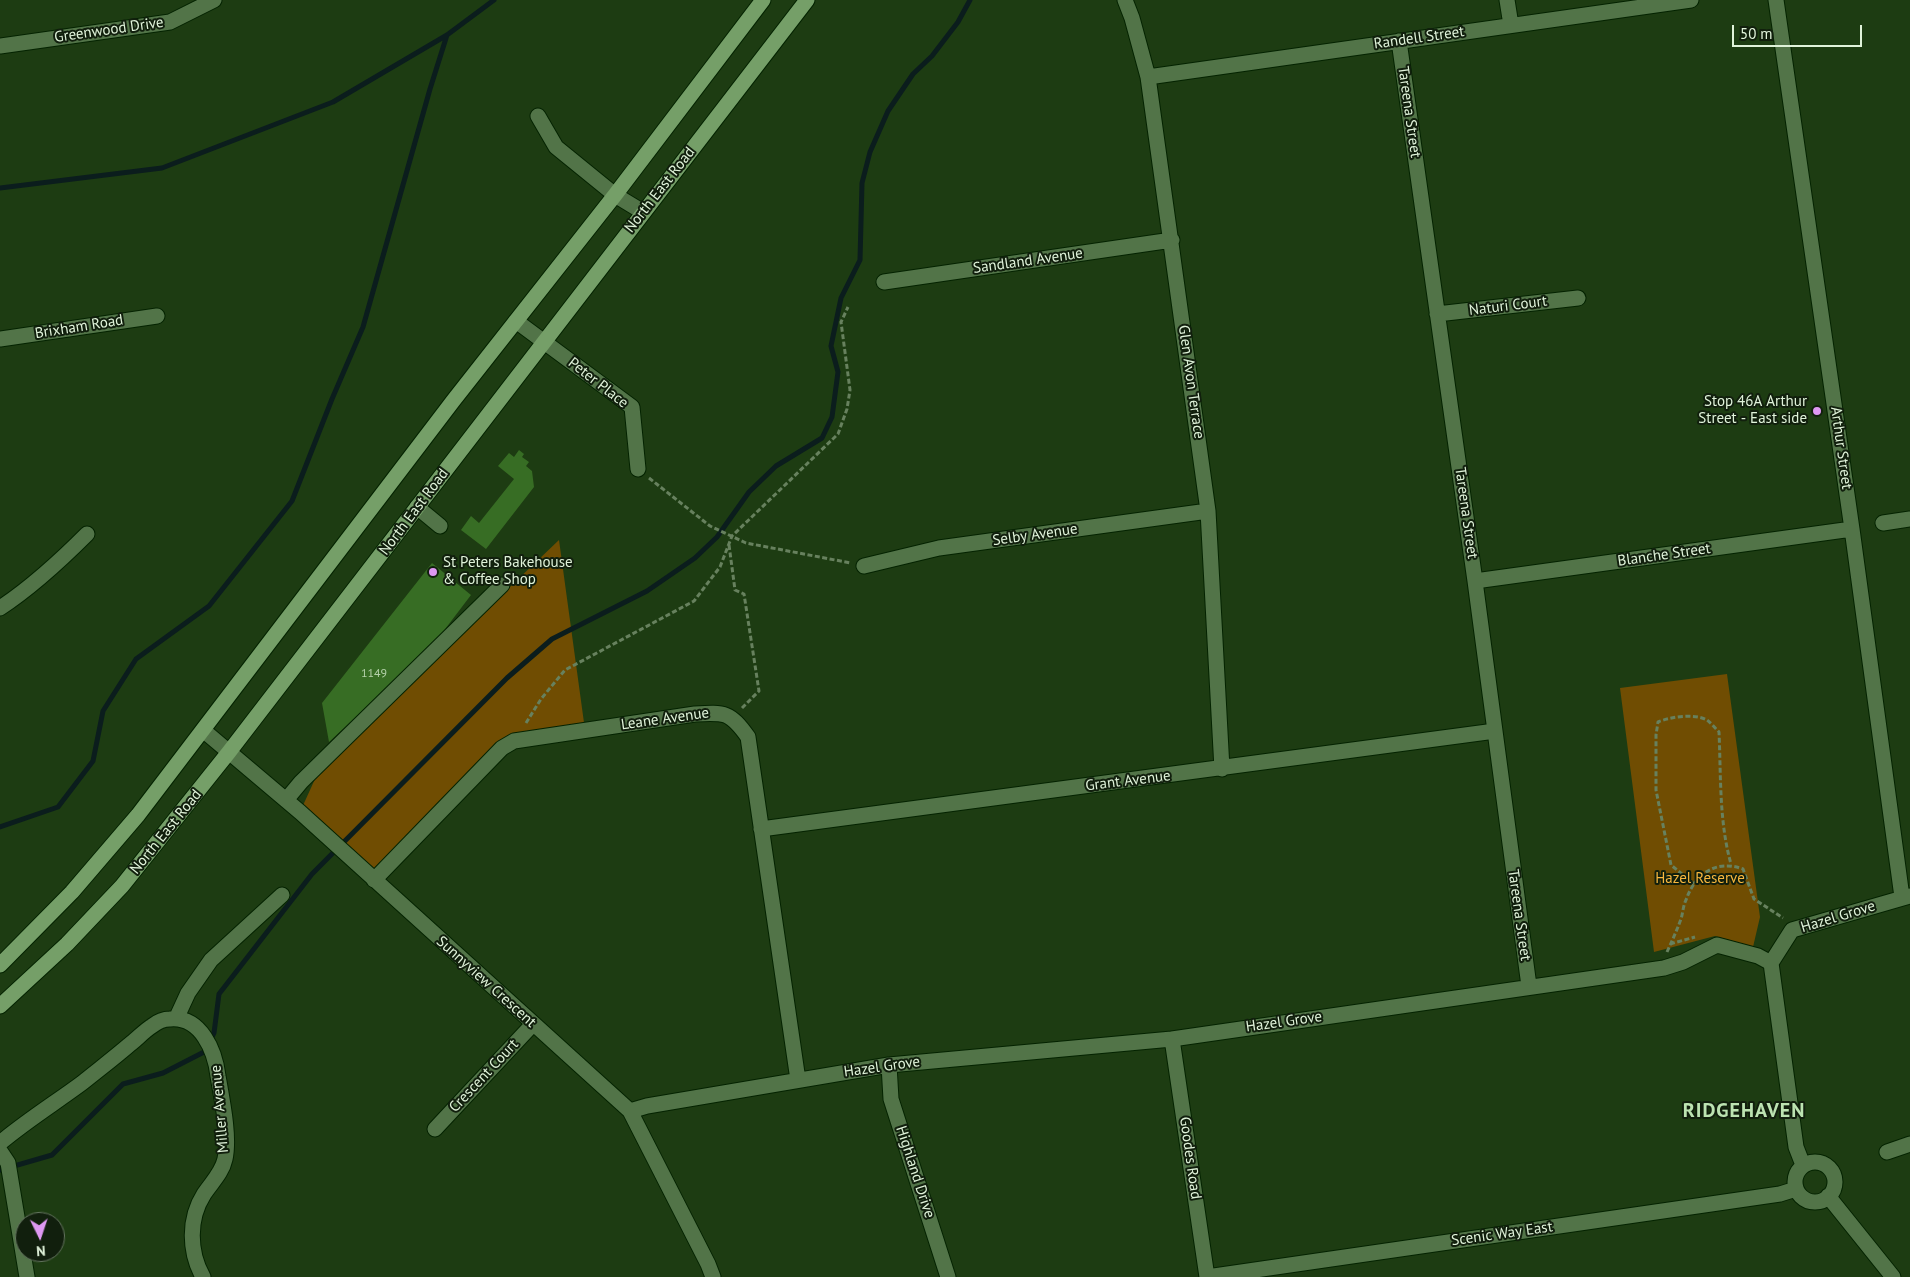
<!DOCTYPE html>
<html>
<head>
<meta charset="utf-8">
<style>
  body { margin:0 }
  #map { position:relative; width:1910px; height:1277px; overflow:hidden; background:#1d3c12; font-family:"PT Sans",sans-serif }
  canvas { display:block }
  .north { position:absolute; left:15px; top:1212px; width:50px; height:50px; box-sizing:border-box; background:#111f0d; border:1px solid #64745f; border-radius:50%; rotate:176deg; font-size:14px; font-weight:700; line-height:20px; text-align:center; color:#e0f3da }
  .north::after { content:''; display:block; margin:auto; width:18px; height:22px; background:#de98f2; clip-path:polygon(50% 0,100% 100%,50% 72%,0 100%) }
  .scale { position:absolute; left:1732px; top:25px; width:130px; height:22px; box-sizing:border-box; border:2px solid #e0f3da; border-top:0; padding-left:6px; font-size:15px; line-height:18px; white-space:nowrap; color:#e0f3da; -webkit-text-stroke:4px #111f0d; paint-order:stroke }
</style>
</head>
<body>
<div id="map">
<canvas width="1910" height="1277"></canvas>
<div class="north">N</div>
<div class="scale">50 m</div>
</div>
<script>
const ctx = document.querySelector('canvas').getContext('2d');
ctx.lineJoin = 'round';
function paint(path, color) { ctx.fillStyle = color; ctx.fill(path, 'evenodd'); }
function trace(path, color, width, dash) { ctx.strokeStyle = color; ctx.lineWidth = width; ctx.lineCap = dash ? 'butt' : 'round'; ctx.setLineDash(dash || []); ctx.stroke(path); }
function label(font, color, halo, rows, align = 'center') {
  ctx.font = font + ' "PT Sans",sans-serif'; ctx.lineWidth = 4; ctx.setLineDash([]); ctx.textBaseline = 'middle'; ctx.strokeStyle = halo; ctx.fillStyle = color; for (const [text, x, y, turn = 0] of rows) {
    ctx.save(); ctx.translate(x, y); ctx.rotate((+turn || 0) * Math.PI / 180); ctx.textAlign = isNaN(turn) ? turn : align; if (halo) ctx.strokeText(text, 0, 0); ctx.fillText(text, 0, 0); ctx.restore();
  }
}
paint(new Path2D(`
  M559 540 585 730 514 741 374 880 300 812 320 768Z
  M1727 674 1760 917 1753 947 1715 936 1654 952 1620 688Z`), '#704d02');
trace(new Path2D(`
  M0 188 162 168 333 102 447 35 494 0
  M0 827 58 807 93 761 103 711 136 659 209 606 292 501 332 399 363 327 430 89 447 35
  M210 1041 214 1033 219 994 312 874 507 678 552 639 647 591 695 558 717 537 749 492 776 466 822 438 832 417 838 372 831 346 841 298 860 260 862 183 870 152 888 111 913 74 932 56 958 22 970 0
  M0 1170 52 1155 123 1084 163 1073 204 1052 206 1048`), '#0b1d1d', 5);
paint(new Path2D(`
  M519 450 524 454 522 457 529 462 526 466 532 471 534 487 486 549 461 530 471 516 479 523 514 479 498 466 509 453 514 457Z
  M432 563 471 595 433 645 329 742 322 703Z`), '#376d24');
const minor = new Path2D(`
  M1125 0 1132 18 1148 77 1208 511 1222 769
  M1507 0 1511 25
  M1776 0 1852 529 1902 897
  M1399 41 1475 581 1529 986
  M0 46 170 22 214 0
  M1148 77 1691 0
  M538 116 556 147 615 195 643 212
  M884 282 1172 240
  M1437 314 1578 298
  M516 321 632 407 638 469
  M0 339 157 316
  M417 507 440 526
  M1883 523 1910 519
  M864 566 939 548 1208 511
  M1475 581 1852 529
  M0 608C32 587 60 561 87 534
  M203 730 300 812 630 1111 708 1264 713 1277
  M286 800 301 782 502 585
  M761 829 1495 731
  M374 880 502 748 514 741 695 714C725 712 730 712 748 737L798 1080
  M1771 963 1796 1147 1803 1165
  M1771 963 1792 930 1910 896
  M176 1019 188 993 211 960 282 895
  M1172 1039 1207 1277
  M889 1065 891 1099 948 1277
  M630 1111 647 1106 889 1065 1172 1039 1664 968 1683 962 1717 945 1758 956 1771 963
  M435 1129 533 1024
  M0 1143C26 1121 55 1103 82 1083 98 1070 114 1058 129 1045 137 1039 144 1031 152 1026 157 1022 164 1019 170 1019 201 1016 215 1051 218 1076 222 1099 230 1137 225 1159 222 1173 212 1182 204 1194 188 1219 189 1252 203 1277
  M0 1151 8 1163 27 1277
  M1887 1152 1910 1144
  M1795 1182a20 20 0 1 1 40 0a20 20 0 1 1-40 0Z
  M1828 1196 1893 1277
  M1207 1277 1780 1194 1796 1189`);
const major = new Path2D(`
  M0 965 72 892 138 815 453 401 615 195 763 0
  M0 1006 67 944 122 886 229 752 807 0`);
trace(minor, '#042300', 17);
trace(major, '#042300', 17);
trace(new Path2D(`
  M649 478 710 526 746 543 851 563
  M729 545 735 590 744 594 759 691 742 708
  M526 723 541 699 565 670 694 601 720 567 732 536 838 434 847 409 850 390 841 322 848 307
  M1694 884 1671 865 1656 790V735L1658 722C1670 717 1694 713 1707 720 1711 723 1715 728 1719 732 1721 776 1719 822 1731 864
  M1670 944 1695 937
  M1667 952C1672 941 1677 930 1681 919 1683 913 1683 906 1686 900 1695 874 1716 859 1743 869L1754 899 1783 918`), '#67815e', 3, [5, 2.5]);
trace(minor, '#527448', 15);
trace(major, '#759f68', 15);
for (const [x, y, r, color] of [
  [1817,411,5,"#de98f2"],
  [433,572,5,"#de98f2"]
]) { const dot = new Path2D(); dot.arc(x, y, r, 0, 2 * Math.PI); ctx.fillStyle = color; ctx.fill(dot); trace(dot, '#111f0d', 2); }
label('12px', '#b6d2ac', null, [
  ["1149",374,674]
]);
label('15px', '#e0f3da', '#111f0d', [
  ["Greenwood Drive",109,30,-8],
  ["Randell Street",1419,38,-8],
  ["Tareena Street",1409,112,82],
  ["North East Road",660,190,-52],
  ["Sandland Avenue",1028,261,-8],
  ["Naturi Court",1508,306,-7],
  ["Brixham Road",79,327,-9],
  ["Glen Avon Terrace",1191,382,82],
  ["Peter Place",598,383,38],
  ["Arthur Street",1841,448,82],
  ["North East Road",414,512,-53],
  ["Tareena Street",1466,513,82],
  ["Selby Avenue",1035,535,-8],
  ["Blanche Street",1664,555,-8],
  ["Leane Avenue",665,719,-8],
  ["Grant Avenue",1128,781,-7],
  ["North East Road",166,832,-51],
  ["Tareena Street",1519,915,82],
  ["Hazel Grove",1838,917,-17],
  ["Sunnyview Crescent",486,982,42],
  ["Hazel Grove",1284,1022,-8],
  ["Hazel Grove",882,1067,-8],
  ["Crescent Court",484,1076,-47],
  ["Miller Avenue",220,1109,-95],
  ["Goodes Road",1190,1158,82],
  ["Highland Drive",915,1172,72],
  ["Scenic Way East",1502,1234,-8]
]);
label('15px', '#e0f3da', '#111f0d', [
  ["Stop 46A Arthur",1807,402],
  ["Street - East side",1807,419],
  ["St Peters Bakehouse",443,563,"left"],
  ["& Coffee Shop",443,580,"left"]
], 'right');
label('15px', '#f8b73f', '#111f0d', [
  ["Hazel Reserve",1700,879]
]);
ctx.letterSpacing = '1px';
label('bold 20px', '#bce3b1', '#111f0d', [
  ["RIDGEHAVEN",1744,1111]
]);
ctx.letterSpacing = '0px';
</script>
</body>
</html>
